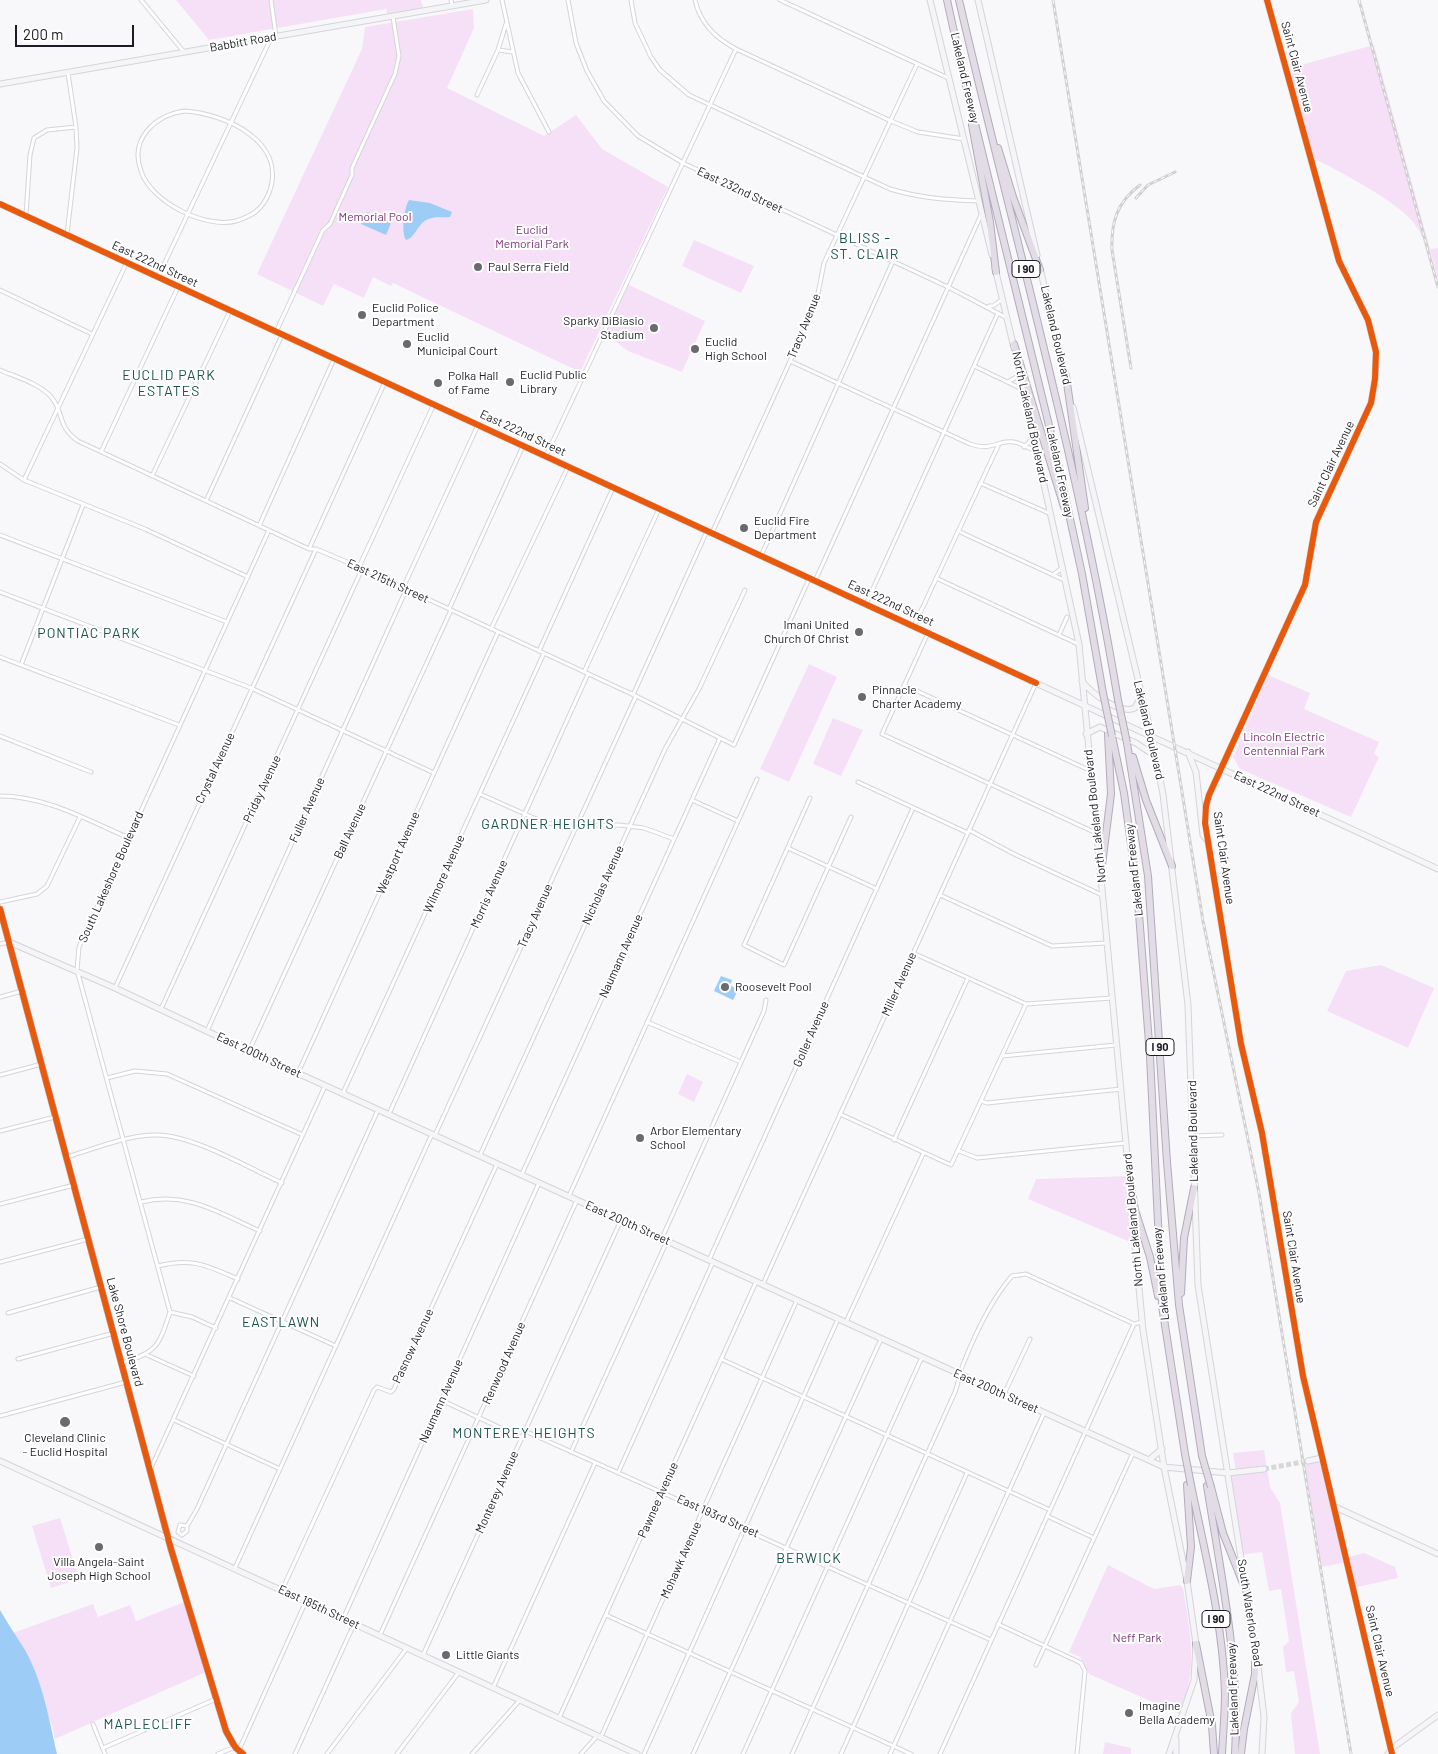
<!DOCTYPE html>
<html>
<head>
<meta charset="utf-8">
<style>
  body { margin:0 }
  #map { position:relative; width:1438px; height:1754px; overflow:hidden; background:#f8f8fa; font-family:Barlow,sans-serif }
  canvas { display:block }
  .scale { position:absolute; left:15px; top:25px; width:119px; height:22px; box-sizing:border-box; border:2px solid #1d1c24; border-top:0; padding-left:6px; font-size:15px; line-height:18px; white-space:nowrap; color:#1d1c24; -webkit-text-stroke:4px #fff; paint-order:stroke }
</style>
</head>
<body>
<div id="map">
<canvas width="1438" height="1754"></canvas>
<div class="scale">200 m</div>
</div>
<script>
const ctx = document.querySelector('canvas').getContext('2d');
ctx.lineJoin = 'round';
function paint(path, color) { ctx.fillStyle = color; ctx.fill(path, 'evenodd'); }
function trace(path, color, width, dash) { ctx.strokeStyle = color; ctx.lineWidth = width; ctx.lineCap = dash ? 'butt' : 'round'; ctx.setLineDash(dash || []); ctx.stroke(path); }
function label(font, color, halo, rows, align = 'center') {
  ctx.font = font + ' Barlow,sans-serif'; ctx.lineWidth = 4; ctx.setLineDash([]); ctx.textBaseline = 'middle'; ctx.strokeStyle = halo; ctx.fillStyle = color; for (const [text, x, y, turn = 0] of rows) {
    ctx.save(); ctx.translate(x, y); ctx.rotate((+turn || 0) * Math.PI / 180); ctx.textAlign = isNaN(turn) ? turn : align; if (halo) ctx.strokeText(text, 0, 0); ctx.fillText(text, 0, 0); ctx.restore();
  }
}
paint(new Path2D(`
  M176 0H421L424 11 388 17 386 9 209 40Z
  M473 9 474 28 447 88 544 136 576 115 602 149 668 187 580 372 393 283 391 286 373 277 364 298 334 284 323 306 257 274 362 49 365 27Z
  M1374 45 1430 249 1438 248V279L1430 250H1428C1424 240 1420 231 1413 222 1397 201 1335 169 1309 156L1286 69Z
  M694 240 754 266 741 293 682 266Z
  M627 284 705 321 682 372 628 351 604 333Z
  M809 664 837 677 789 782 760 769Z
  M1268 675 1310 693 1304 709 1379 742 1374 754 1379 757 1351 817 1240 769 1233 757Z
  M833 718 863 730 841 776 813 764Z
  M1381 965 1434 988 1408 1048 1327 1011 1346 971Z
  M687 1074 703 1082 694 1102 678 1094Z
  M1130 1176 1135 1244 1028 1199 1036 1179Z
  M1264 1450 1270 1487 1280 1503 1320 1754H1295L1291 1713 1299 1702 1294 1671 1286 1672 1283 1647 1289 1641 1281 1589 1269 1591 1262 1552 1240 1555 1228 1474 1236 1473 1233 1453Z
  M1322 1458 1346 1558 1364 1553 1395 1567 1398 1578 1353 1588 1347 1562 1321 1567 1304 1461Z
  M60 1518 79 1579 51 1588 32 1526Z
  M1108 1565 1154 1589 1180 1585 1183 1588C1191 1638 1198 1666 1180 1714L1089 1674 1080 1657 1069 1652Z
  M187 1601 208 1671 55 1739 52 1725 13 1633 93 1604 98 1617 130 1605 136 1621Z
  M1105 1742 1131 1748V1754H1103Z`), '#f6e0f7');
paint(new Path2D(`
  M409 200 430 203 452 212 450 217C442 218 434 216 426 220 417 225 415 238 406 240 401 232 404 208 409 200Z
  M367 212 391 223 386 235 361 224Z
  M721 976 732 980 730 985 738 990 733 1000 714 991Z
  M0 1610C8 1624 17 1637 25 1650 43 1682 49 1719 57 1754H0Z`), '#9dcdf7');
trace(new Path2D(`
  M1264 1469 1308 1461`), '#d7d7da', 5, [5, 2.5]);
const street = new Path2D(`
  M141 0 184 52
  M271 0 276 36
  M451 0 452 5
  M502 0 518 73 549 132
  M568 0 576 43 587 71 604 101 638 136 683 163 948 287 1007 318
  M631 0 635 23 651 57 660 70 689 95 890 189C920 198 947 200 978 201
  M695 0C700 23 715 38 736 49L891 121 918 132 964 139
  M780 0 948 78
  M498 50 513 52
  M477 95 498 50 506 24
  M185 111C226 114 288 142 269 193 262 210 252 216 236 221 205 229 151 202 141 171 129 138 156 115 185 111Z
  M26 215 30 155 34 138 47 130 76 127
  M67 234 77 148 76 127 68 73
  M158 277 271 38
  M0 290 92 334
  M989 306H993L1003 299
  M276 332 323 230 330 224 352 175V168L395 74 399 56 393 17
  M790 361 970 444C994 452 997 439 1014 442 1021 443 1030 449 1037 452
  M974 366 1022 389
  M0 370C16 377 41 384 52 398 65 415 57 426 78 441L309 549H316L359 567 636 696 734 745 809 579
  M1008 382 1020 375
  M1024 447 1033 438
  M101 452 178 287
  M546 456 736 49
  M0 464 24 480 145 529 248 577
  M152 476 230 311
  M24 480 127 262
  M980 483 1051 514
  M206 501 282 335
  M259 526 334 359
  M958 531 1064 580
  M712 533 816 304 824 263 917 64
  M0 535 227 622
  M309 549 385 382
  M761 556 893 261
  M359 567 434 404
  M1053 575 1063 567
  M936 578 1078 644
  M815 581 981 215
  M403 588 478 425
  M0 592 251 688 434 773
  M866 604 998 313
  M449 609 523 446
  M914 626 998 446
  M491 629 568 467
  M928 633 882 734 1096 833
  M1059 635 1067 617
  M539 651 613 488
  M0 657 179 725
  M21 665 83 505
  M584 672 659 509
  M904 685 1091 771
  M633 695 707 531
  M0 736 91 772
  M858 782 968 833
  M480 794 543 822 563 826 619 825 644 828 674 839
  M0 796C46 796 87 820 129 838
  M810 798 744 945 784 965 851 817
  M692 800 738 821
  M969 830 1014 854 1102 895
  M788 848 877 889
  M940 895 1052 946 1106 943
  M0 902 37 894 47 886 80 817
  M0 944 9 942
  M913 953 1026 1004 1112 998
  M115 988 316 549
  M0 997 22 991
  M161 1009 362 569
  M647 1022 741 1062
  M207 1031 406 590
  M249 1051 451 610
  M1002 1056 1116 1045
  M298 1073 498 632
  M0 1075 42 1064
  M107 1078 135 1071 167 1074 303 1135
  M343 1093 544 653
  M981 1101 987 1103 1121 1089
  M389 1114 588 674
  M840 1114 951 1165 1026 1004
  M0 1131 55 1117
  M435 1135 636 696
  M1193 1136 1222 1135
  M894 1140 968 978
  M959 1151 977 1158 1126 1143
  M480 1155 665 749 699 689 745 590
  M67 1157C94 1149 124 1136 153 1135 190 1133 247 1167 282 1183
  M522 1174 720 738
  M569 1196 757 779
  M141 1202C188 1191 219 1213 260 1231
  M0 1204 74 1185
  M662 1238 764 1011 766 1000
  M709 1260 913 808
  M0 1262 88 1239
  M158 1266C192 1257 208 1266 238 1279
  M763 1284 1036 683
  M230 1298 336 1346
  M170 1312 192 1317 216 1328
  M8 1313 101 1287
  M846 1322 923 1154
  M147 1355 194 1376
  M18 1359 114 1333
  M721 1359 1050 1510
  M122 1363C157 1352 159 1346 170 1312L77 970 79 947 269 530
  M1004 1394 1030 1339
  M441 1400 522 1438
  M0 1416 126 1382
  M174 1420 280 1469
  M525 1431 991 1640
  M571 1452 667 1241
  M151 1468 325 1086
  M618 1473 713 1262
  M1047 1516 1094 1538
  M187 1526 180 1525 178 1532 182 1535 187 1531V1526L197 1509 378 1110
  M235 1568 432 1134
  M282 1590 374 1390 377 1387 391 1392 394 1389 497 1164
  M606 1615 911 1754
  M343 1619 539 1183
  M998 1624 1081 1663 1085 1671 1077 1754
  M380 1635 577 1200
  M423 1655 621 1220
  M1036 1665 1133 1453
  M493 1688 595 1463
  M559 1718 756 1282
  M93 1724 105 1754
  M601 1737 797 1300
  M103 1748 216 1699
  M239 1750 306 1601
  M218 1754 235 1747
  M295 1754 354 1624
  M327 1754 407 1648
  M397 1754 459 1672
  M472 1754 520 1700
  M581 1754 597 1736
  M644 1754 838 1319
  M693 1754 881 1339
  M743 1754 922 1357
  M792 1754 955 1392C959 1382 960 1371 964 1362 976 1332 991 1300 1012 1276L1026 1274 1134 1324
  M841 1754 967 1473
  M890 1754 1044 1413
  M940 1754 1134 1324 1142 1322`);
const secondary = new Path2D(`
  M930 0 992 255
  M978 0 1037 255
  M1267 0 1339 261 1368 320 1376 352 1375 379 1371 403 1316 522 1305 585 1209 795 1206 806 1205 823 1241 1044 1262 1133 1303 1376 1392 1754
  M0 84 486 0
  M0 204 1438 869
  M995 268 1014 348
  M1040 268 1066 379
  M1018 366 1079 644 1129 1176
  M1073 407 1151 734 1163 794 1188 1005 1198 1285 1255 1647
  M1082 681C1091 693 1120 715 1135 708L1141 696
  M1086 734 1100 727 1136 743 1155 756
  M1188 752 1196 772 1203 835 1207 840
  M9 942 115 988 249 1051 1164 1467 1228 1473 1264 1469
  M1131 1204 1143 1330 1164 1467 1187 1581 1196 1644 1194 1680 1169 1754
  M1149 1460 1162 1449
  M0 1461 637 1754
  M1308 1461 1322 1458
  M1333 1506 1438 1554
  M1257 1658 1264 1717 1262 1754
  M1176 1739V1754
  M1388 1754 1391 1749 1438 1715`);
const primary = new Path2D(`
  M0 909 171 1549 226 1731 235 1747 243 1754`);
const highway = new Path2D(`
  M947 0 967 91 1056 454 1082 574 1103 693
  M959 0C1013 233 1079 464 1118 700
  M972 125 990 222 996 272
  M998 148 1013 197 1040 270
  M1014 344 1064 507
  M1066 376 1085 508
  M1112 736 1124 793 1137 888 1150 1056 1162 1306 1185 1454
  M1127 743 1148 876 1167 1162 1179 1305 1202 1456
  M1133 757 1146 800 1172 866
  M1101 873 1111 794 1108 734
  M1129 1173 1135 1210 1150 1257 1158 1296
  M1181 1293 1184 1238 1194 1188
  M1191 1485C1205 1553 1223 1623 1225 1693 1225 1713 1223 1734 1222 1754
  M1207 1486C1221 1575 1240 1663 1235 1754
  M1211 1487 1223 1533 1246 1591
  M1187 1581 1191 1547 1187 1485
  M1196 1644 1212 1725 1214 1754
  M1241 1754 1244 1729 1255 1674V1644`);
trace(street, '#d4d4da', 5);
trace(secondary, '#d4d4da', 7);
trace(primary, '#b2acba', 7);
trace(highway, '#b2acba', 8);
trace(street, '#fefefe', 3);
trace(secondary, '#f5f4f7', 5);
trace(primary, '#ede9f1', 5);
trace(highway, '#e1dce6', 6);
const rail = new Path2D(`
  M1053 0 1203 921 1259 1193 1351 1754
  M1359 0 1438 287
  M1136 198 1148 185 1175 172
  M1131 368 1112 250C1111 222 1117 202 1140 185`);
trace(rail, '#d0d0d1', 3);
trace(rail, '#fff', 1, [4]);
const highwayBridge = new Path2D(`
  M1103 693 1112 736
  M1118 700 1127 743
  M1185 1454 1191 1485
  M1202 1456 1211 1487`);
trace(highwayBridge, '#b2acba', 8, []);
trace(highwayBridge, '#e1dce6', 6);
trace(new Path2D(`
  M1267 0 1339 261 1368 320 1376 352 1375 379 1371 403 1316 522 1305 585 1209 795 1206 806 1205 823 1241 1044 1262 1133 1303 1376 1392 1754
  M0 204 1036 683
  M0 909 171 1549 226 1731 235 1747 243 1754`), '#e8590c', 6);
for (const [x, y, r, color] of [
  [478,267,5,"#6a696f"],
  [362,315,5,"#6a696f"],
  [654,328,5,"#6a696f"],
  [407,344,5,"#6a696f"],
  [695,349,5,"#6a696f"],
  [510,382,5,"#6a696f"],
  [438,383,5,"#6a696f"],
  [744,528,5,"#6a696f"],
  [859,632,5,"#6a696f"],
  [862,697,5,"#6a696f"],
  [725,987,5,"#6a696f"],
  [640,1138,5,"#6a696f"],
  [65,1422,6,"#6a696f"],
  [99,1547,5,"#6a696f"],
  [446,1655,5,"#6a696f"],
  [1129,1713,5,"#6a696f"]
]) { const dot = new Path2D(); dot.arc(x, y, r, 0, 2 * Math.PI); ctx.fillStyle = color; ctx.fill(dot); trace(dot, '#fff', 2); }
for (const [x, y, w] of [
  [1026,269,28],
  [1160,1047,28],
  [1216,1619,28]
]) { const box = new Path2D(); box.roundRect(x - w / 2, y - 8.5, w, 17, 4); ctx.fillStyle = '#fff'; ctx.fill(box); trace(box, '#1d1c24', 1); }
label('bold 11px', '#1d1c24', null, [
  ["I 90",1026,269],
  ["I 90",1160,1047],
  ["I 90",1216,1619]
]);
label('12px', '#1d1c24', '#fff', [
  ["Babbitt Road",243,42,-10],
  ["Saint Clair Avenue",1297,67,75],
  ["Lakeland Freeway",965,78,77],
  ["East 232nd Street",740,190,25],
  ["East 222nd Street",155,264,25],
  ["Tracy Avenue",804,326,-68],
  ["Lakeland Boulevard",1056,335,77],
  ["North Lakeland Boulevard",1030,417,78],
  ["East 222nd Street",523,433,25],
  ["Saint Clair Avenue",1331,464,-65],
  ["Lakeland Freeway",1060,472,78],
  ["East 215th Street",388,581,25],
  ["East 222nd Street",891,603,25],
  ["Lakeland Boulevard",1149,730,77],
  ["Crystal Avenue",215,768,-65],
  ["Priday Avenue",262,789,-65],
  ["East 222nd Street",1277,794,25],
  ["Fuller Avenue",307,810,-66],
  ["North Lakeland Boulevard",1095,816,-96],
  ["Ball Avenue",350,831,-65],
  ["Westport Avenue",398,853,-66],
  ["Saint Clair Avenue",1224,858,82],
  ["Lakeland Freeway",1134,870,-96],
  ["Wilmore Avenue",444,874,-66],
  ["South Lakeshore Boulevard",111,877,-66],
  ["Nicholas Avenue",603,885,-66],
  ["Morris Avenue",489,894,-66],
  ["Tracy Avenue",535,916,-66],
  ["Naumann Avenue",621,956,-66],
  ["Miller Avenue",899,984,-66],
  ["Goller Avenue",811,1034,-66],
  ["East 200th Street",259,1055,25],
  ["Lakeland Boulevard",1193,1131,-91],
  ["North Lakeland Boulevard",1133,1220,-95],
  ["East 200th Street",628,1223,24],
  ["Saint Clair Avenue",1294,1257,81],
  ["Lakeland Freeway",1161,1274,-95],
  ["Lake Shore Boulevard",125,1332,75],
  ["Pasnow Avenue",413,1346,-65],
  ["Renwood Avenue",504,1363,-66],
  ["East 200th Street",996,1391,24],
  ["Naumann Avenue",441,1401,-66],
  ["Monterey Avenue",497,1492,-66],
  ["Pawnee Avenue",658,1500,-66],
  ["East 193rd Street",718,1516,24],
  ["Mohawk Avenue",681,1560,-66],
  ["East 185th Street",319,1607,25],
  ["South Waterloo Road",1250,1613,81],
  ["Saint Clair Avenue",1380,1651,77],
  ["Lakeland Freeway",1233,1689,-92]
]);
label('12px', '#79307a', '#fff', [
  ["Memorial Pool",375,217],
  ["Euclid",532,230],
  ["Memorial Park",532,244],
  ["Lincoln Electric",1284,737],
  ["Centennial Park",1284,751],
  ["Neff Park",1137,1638]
]);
label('12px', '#1d1c24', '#fff', [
  ["Paul Serra Field",488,267],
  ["Euclid Police",372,308],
  ["Department",372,322],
  ["Sparky DiBiasio",644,321,"right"],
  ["Stadium",644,335,"right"],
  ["Euclid",417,337],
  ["Municipal Court",417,351],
  ["Euclid",705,342],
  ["High School",705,356],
  ["Euclid Public",520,375],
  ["Library",520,389],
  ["Polka Hall",448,376],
  ["of Fame",448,390],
  ["Euclid Fire",754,521],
  ["Department",754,535],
  ["Imani United",849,625,"right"],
  ["Church Of Christ",849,639,"right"],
  ["Pinnacle",872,690],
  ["Charter Academy",872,704],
  ["Roosevelt Pool",735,987],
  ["Arbor Elementary",650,1131],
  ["School",650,1145],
  ["Cleveland Clinic",65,1438,"center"],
  ["- Euclid Hospital",65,1452,"center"],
  ["Villa Angela-Saint",99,1562,"center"],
  ["Joseph High School",99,1576,"center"],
  ["Little Giants",456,1655],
  ["Imagine",1139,1706],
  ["Bella Academy",1139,1720]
], 'left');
ctx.letterSpacing = '1px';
label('14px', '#18524b', '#fff', [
  ["BLISS -",865,238],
  ["ST. CLAIR",865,254],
  ["EUCLID PARK",169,375],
  ["ESTATES",169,391],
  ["PONTIAC PARK",89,633],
  ["GARDNER HEIGHTS",548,824],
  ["EASTLAWN",281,1322],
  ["MONTEREY HEIGHTS",524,1433],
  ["BERWICK",809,1558],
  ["MAPLECLIFF",148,1724]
]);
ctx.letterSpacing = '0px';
</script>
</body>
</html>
